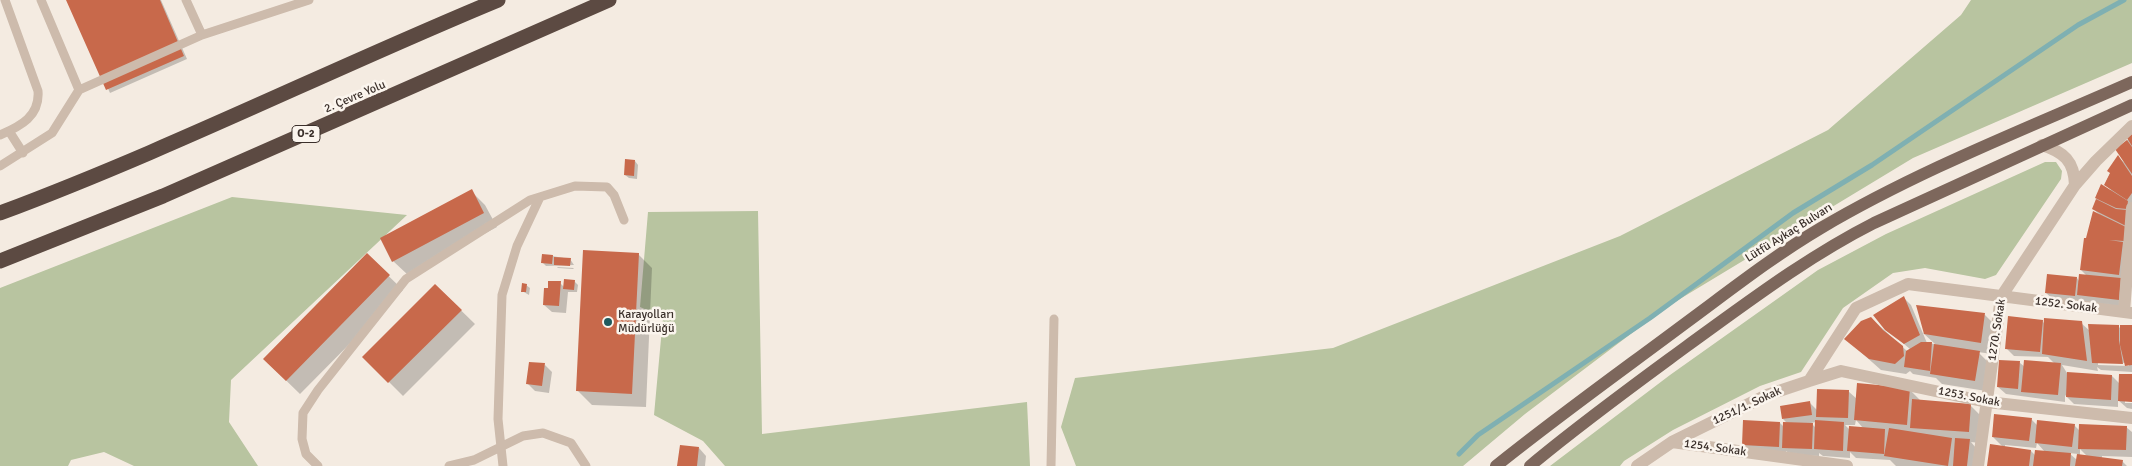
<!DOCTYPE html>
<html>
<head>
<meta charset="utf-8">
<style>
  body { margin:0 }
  canvas { display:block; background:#f4ebe1 }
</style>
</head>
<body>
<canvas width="2132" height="466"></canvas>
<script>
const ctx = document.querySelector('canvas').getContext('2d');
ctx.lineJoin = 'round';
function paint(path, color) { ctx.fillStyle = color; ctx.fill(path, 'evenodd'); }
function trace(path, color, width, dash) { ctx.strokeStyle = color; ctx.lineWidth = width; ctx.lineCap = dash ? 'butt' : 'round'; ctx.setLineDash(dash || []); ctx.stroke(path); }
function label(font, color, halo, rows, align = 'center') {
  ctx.font = font + ' Signika,sans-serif'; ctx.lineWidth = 5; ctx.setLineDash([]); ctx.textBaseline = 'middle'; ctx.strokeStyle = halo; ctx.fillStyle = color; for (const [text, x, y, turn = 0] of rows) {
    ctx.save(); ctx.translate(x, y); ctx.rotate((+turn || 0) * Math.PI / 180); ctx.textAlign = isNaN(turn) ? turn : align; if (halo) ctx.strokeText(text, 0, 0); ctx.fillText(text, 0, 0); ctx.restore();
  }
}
paint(new Path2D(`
  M1971 0H2132V63L1913 158 1665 308 1525 414 1463 466H1076L1061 427 1075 378 1333 348 1620 236 1828 130 1961 15Z
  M2045 162H2056L2062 171 2061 179 1996 275 1985 279 1925 268 1893 273 1843 308 1801 372 1760 386 1673 430 1624 461 1620 466H1550L1670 375 1818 270 1886 234Z
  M232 197 407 215 231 380 229 422 258 466H134L104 452 71 460 68 466H0V288Z
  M758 211 762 434 1027 402 1030 466H725L703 441 654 415 663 317 640 307 648 212Z`), '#b8c4a0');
paint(new Path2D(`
  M67 0H161L187 59 110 93Z
  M2132 136V215L2126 307 2085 302 2083 300 2082 303 2054 300 2046 293 2077 278 2079 281 2087 276 2081 270 2100 215 2093 209 2097 198 2111 190 2105 184 2118 157 2125 163 2117 149Z
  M635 161 638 165 637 179 629 178 625 175Z
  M471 191 485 205 497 227 408 275 393 261Z
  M638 254 652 268 646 407 592 405 578 391Z
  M367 255 403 290 300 394 264 359Z
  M552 256 570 259 574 265 546 266 542 262Z
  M557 267 574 268 573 269 558 268Z
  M574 281 578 285 577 292H568L566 313 552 312 544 305 560 283 564 287Z
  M435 285 475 324 403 396 364 357Z
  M526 285 530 288 529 295 522 291Z
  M1904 298 1911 305 1927 343 1935 344 1923 333 1985 315 1996 326 1992 354 1978 352 1990 364 1986 391 1942 384 1936 378 1913 374 1910 371 1906 374 1881 370 1846 339 1871 318 1907 351 1910 349 1886 329Z
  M2042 321 2045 324 2081 323 2090 331 2118 326 2121 329 2132 327V372L2101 370 2097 367 2098 371 2062 365 2067 373 2112 376 2120 384 2132 376V401L2125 400V403H2132V409L2127 408 2118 400V407L2074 404 2065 395V402L2006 394 1998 387 2000 361 2020 363 2025 367 2054 363 2048 357 2014 356 2006 348ZM2098 362 2129 363V366L2098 365Z
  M545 365 552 372 549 393 535 391 527 383Z
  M1909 389 1921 401 1970 405 1981 416 1979 443 1971 442 1976 448 1975 466H1896L1890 460 1856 458 1850 452V458L1823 456 1819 453V456L1791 455 1786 451V454L1750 452 1743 444 1780 423 1784 427 1788 424 1783 419 1809 402 1818 411 1848 391 1857 399ZM1856 420 1863 428 1850 430 1845 425H1855ZM1816 422V428L1811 423Z
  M2031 419 2038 426 2074 425 2080 431 2126 427 2132 432V457L2102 456V458L2122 461 2127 466H1989L2003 447 1993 437ZM2037 443 2045 452 2036 456 2031 451 2005 447V445L2036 448ZM2080 449 2087 456 2080 455ZM2069 453 2078 454 2077 460Z
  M699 448 706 456 705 466H678Z`), '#0003');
trace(new Path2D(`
  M1459 454 1478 435 1650 318 1793 213 1872 165 2078 25 2124 0`), '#7fb0b2', 5);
paint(new Path2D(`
  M66 0H160L184 56 106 90Z
  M2132 134V146L2127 138Z
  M2127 140 2132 147V174L2115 149Z
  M2118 155 2132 176V193L2127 200 2104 185 2110 173 2107 171Z
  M625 159 635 160 634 176 624 175Z
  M2101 184 2128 201 2127 209 2116 208 2095 198Z
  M472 189 484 213 392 262 380 238Z
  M2096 199 2116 209 2127 210 2126 226 2092 209Z
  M2093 211 2126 227 2124 241 2109 240 2123 242 2119 275 2080 270 2084 238H2086Z
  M583 250 639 253 632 394 576 391Z
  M367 253 390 275 286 381 263 359Z
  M542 254 553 255 552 264 541 263Z
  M554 257 571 258 570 266 554 265Z
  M2047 274 2077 277 2075 296 2045 293Z
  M2079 274 2121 278 2119 300 2077 295Z
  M564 279 575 280 574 290 563 289Z
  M548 281H561L559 306 543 305 544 288H548Z
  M522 283 527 284 526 292H521Z
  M435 284 462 310 388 383 362 357Z
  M1904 296 1920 335 1904 344 1885 330 1873 315Z
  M1916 305 1985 313 1981 343 1924 334Z
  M2008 316 2043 320 2040 352 2005 349Z
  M1871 317 1883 330 1903 346 1904 356 1895 364 1869 359 1844 339 1861 321Z
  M2044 318 2082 321 2087 361 2042 354Z
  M2088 324 2119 325V340L2123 364 2092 363Z
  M2120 325H2132V365L2125 366 2120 345Z
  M1921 342H1932L1930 371 1904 367 1906 351Z
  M1934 344 1980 351 1975 381 1930 374Z
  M1999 360 2020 361 2018 389 1997 387Z
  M2024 360 2061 363 2058 395 2021 392Z
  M529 362 545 363 542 386 526 384Z
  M2067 372 2112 375 2111 400 2066 397Z
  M2119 374H2132V402L2118 401Z
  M1857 383 1910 388 1907 425 1854 420Z
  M1817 389 1849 390 1848 418 1816 417Z
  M1912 399 1971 404 1969 432 1910 428Z
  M1810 401 1812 415 1782 419 1780 406Z
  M1994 414 2032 418 2029 441 1992 437Z
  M1743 420 1780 422 1779 447 1742 445Z
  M1815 420 1844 422 1843 451 1814 449Z
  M2037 420 2075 424 2072 447 2035 443Z
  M1783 422 1813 423 1812 449 1782 448Z
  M2079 424 2127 426 2126 450 2078 449Z
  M1849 426 1885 429 1884 454 1847 451Z
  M1889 428 1952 438 1948 466 1884 456Z
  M1955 438 1970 439 1967 466H1953Z
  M1990 444 2031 450 2029 466H1987Z
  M680 445 699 447 697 466H677Z
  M2035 450 2071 453 2070 466H2033Z
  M2077 454 2123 460 2122 466H2075Z`), '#c8694b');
trace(new Path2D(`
  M186 0 202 35
  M79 90 202 35 309 0
  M9 131 23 153
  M0 135C21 126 40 116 38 91L5 0
  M0 166 52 133 79 90 41 0
  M318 466 306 454 302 439 303 413 318 390 406 279 530 200 575 186 607 187 614 195 624 220
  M449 466 474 460 523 436 543 433 571 443 586 466
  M503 466 498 419 502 295 517 246 540 197
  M1051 466 1054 319`), '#cdbbac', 9);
trace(new Path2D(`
  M2042 145C2064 152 2074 161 2075 185
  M2124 312 2132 208
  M1809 381 1841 371 1987 402 2132 418
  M1672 442 1847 466
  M1637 466 1672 442 1767 395 1809 381 1856 308 1908 284 2132 313
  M1978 466 2001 297 2075 185 2096 161 2132 126`), '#cdbbac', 12);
trace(new Path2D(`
  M1496 466C1557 417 1620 372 1683 325 1728 292 1772 257 1821 228 1919 170 2028 128 2132 82
  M1530 466C1580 424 1634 385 1687 346 1748 302 1807 257 1874 223L2132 105`), '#7d675c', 12);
trace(new Path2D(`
  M0 213C169 150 331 69 498 0
  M0 261 163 196 609 0`), '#5c4a42', 15);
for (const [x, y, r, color] of [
  [608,322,5,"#1f5a5e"]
]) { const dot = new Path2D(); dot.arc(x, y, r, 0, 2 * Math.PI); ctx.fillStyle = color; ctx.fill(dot); trace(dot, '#fbf5ee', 2); }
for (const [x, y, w] of [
  [306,134,28]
]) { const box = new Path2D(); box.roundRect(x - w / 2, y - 8.5, w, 17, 4); ctx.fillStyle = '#fbf5ee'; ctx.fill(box); trace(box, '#3b302b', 1); }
label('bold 11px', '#3b302b', null, [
  ["O-2",306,134]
]);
label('12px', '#3b302b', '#fbf5ee', [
  ["2. Çevre Yolu",355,97,-23],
  ["Lütfü Aykaç Bulvarı",1789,233,-32],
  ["1252. Sokak",2066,305,7],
  ["1270. Sokak",1997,330,-81],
  ["1253. Sokak",1969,397,11],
  ["1251/1. Sokak",1747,406,-25],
  ["1254. Sokak",1715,448,8]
]);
label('12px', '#3b302b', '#fbf5ee', [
  ["Karayolları",618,315],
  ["Müdürlüğü",618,329]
], 'left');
</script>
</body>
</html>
